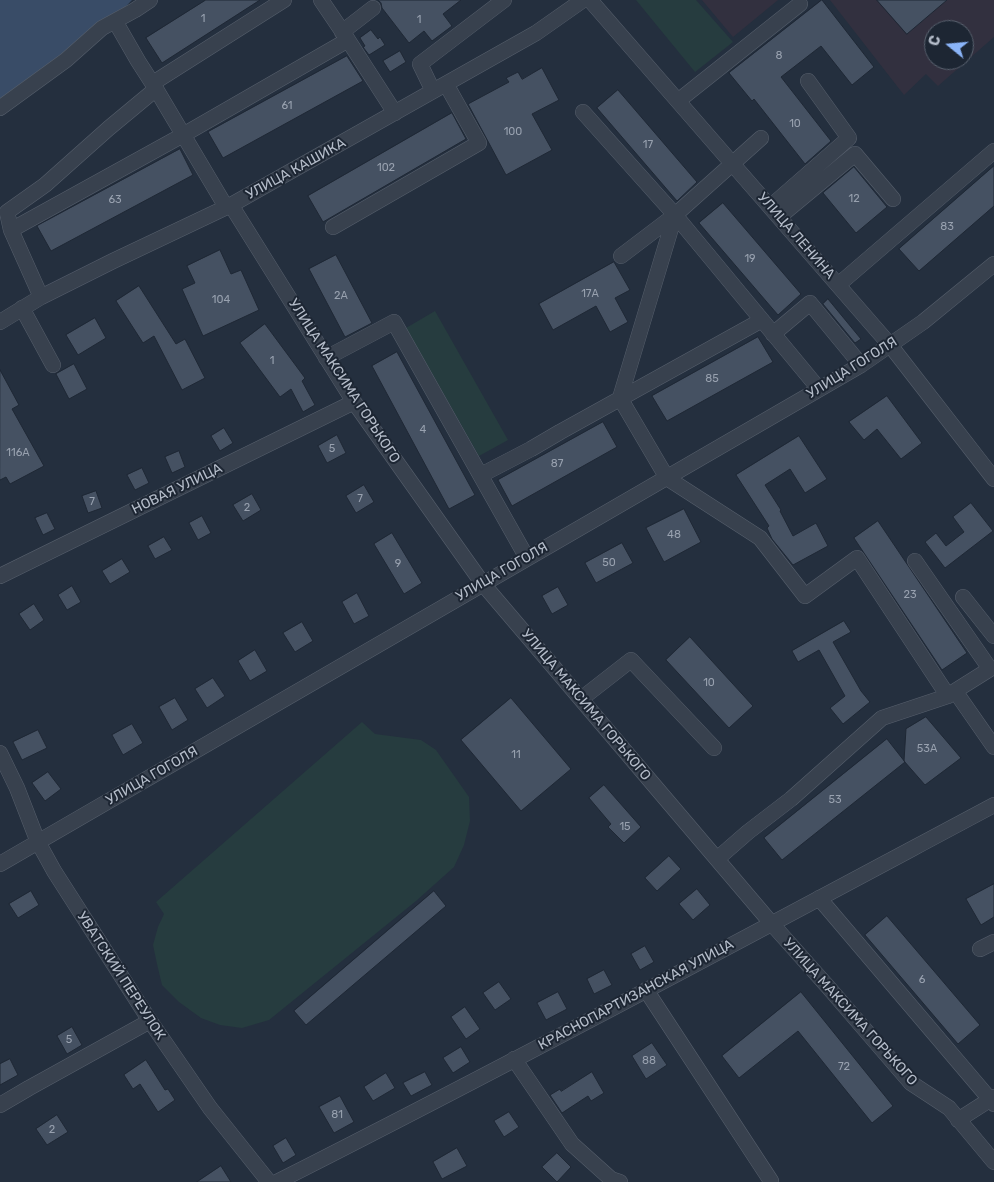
<!DOCTYPE html>
<html>
<head>
<meta charset="utf-8">
<style>
  body { margin:0 }
  #map { position:relative; width:994px; height:1182px; overflow:hidden; background:#242f3e; font-family:Rubik,sans-serif }
  canvas { display:block }
  .north { position:absolute; left:924px; top:20px; width:50px; height:50px; box-sizing:border-box; background:#1d2633; border:1px solid #59626f; border-radius:50%; rotate:287deg; font-size:14px; font-weight:700; line-height:20px; text-align:center; color:#b4bcc9 }
  .north::after { content:''; display:block; margin:auto; width:18px; height:22px; background:#8ab4f8; clip-path:polygon(50% 0,100% 100%,50% 72%,0 100%) }
</style>
</head>
<body>
<div id="map">
<canvas width="994" height="1182"></canvas>
<div class="north">С</div>
</div>
<script>
const ctx = document.querySelector('canvas').getContext('2d');
ctx.lineJoin = 'round';
function paint(path, color) { ctx.fillStyle = color; ctx.fill(path, 'evenodd'); }
function trace(path, color, width, dash) { ctx.strokeStyle = color; ctx.lineWidth = width; ctx.lineCap = dash ? 'butt' : 'round'; ctx.setLineDash(dash || []); ctx.stroke(path); }
function label(font, color, halo, rows, align = 'center') {
  ctx.font = font + ' Rubik,sans-serif'; ctx.lineWidth = 4; ctx.setLineDash([]); ctx.textBaseline = 'middle'; ctx.strokeStyle = halo; ctx.fillStyle = color; for (const [text, x, y, turn = 0] of rows) {
    ctx.save(); ctx.translate(x, y); ctx.rotate((+turn || 0) * Math.PI / 180); ctx.textAlign = isNaN(turn) ? turn : align; if (halo) ctx.strokeText(text, 0, 0); ctx.fillText(text, 0, 0); ctx.restore();
  }
}
paint(new Path2D(`
  M702 0H778L733 37Z
  M830 0H994V37L938 86 926 74 904 95ZM934 30H964V60H934Z`), '#32303f');
paint(new Path2D(`
  M636 0H696L733 42 695 72Z
  M435 311 508 440 479 456 406 328Z
  M362 722 375 734 421 740 436 750 469 797 470 821 464 845 454 867 416 901 269 1020 242 1028 220 1025 201 1018 179 1002 162 985 157 964 153 945 158 927 164 914 156 902Z`), '#263c3f');
paint(new Path2D(`
  M0 0H132L111 22 0 104Z`), '#394c67');
const building = new Path2D(`
  M206 0H260L162 63 146 38Z
  M378 0H461L443 14 452 26 432 41 424 31 409 43 382 8 381 3Z
  M822 0 874 67 852 85 821 46 781 77 831 141 805 164 754 99 752 101 729 73Z
  M877 0H947L907 34Z
  M371 30 378 39 380 37 385 45 369 55 363 47 365 46 360 38Z
  M400 51 406 62 390 72 383 61Z
  M347 56 363 81 223 158 208 132Z
  M542 68 559 100 532 114 552 150 506 175 468 104 509 82 506 78 518 72 522 79Z
  M618 90 697 182 677 201 597 108Z
  M452 113 466 139 323 222 308 196Z
  M180 149 193 175 51 251 37 226Z
  M994 166V206L919 271 899 249Z
  M854 167 887 207 856 233 823 193Z
  M723 203 801 294 778 315 699 223Z
  M220 250 231 274 241 270 259 310 203 336 182 289 195 283 187 266Z
  M336 255 372 323 345 337 309 269Z
  M614 262 630 290 615 298 628 322 610 332 596 306 553 330 539 304Z
  M139 286 176 344 185 339 205 378 182 390 154 336 143 343 116 301Z
  M828 299 861 339 855 343 823 304Z
  M95 318 106 338 78 355 66 335Z
  M265 324 305 378 302 381 315 405 303 412 291 389 280 397 240 343Z
  M758 337 773 362 667 421 652 396Z
  M397 352 475 495 449 509 372 366Z
  M74 364 87 389 69 399 56 374Z
  M0 370 19 405 12 409 44 466 10 484 6 477 0 480Z
  M887 396 922 443 901 459 877 429 864 440 849 422Z
  M603 422 617 447 512 506 498 480Z
  M224 428 233 443 220 451 211 436Z
  M337 435 346 453 327 463 318 446Z
  M799 436 827 479 805 493 790 469 765 485 781 510 780 511 793 536 816 523 828 546 793 565 772 539 767 528 769 526 736 475Z
  M179 451 185 467 172 473 165 457Z
  M142 468 149 483 135 490 127 475Z
  M364 485 374 502 356 513 346 496Z
  M96 491 102 508 88 513 82 496Z
  M252 494 261 510 243 521 233 505Z
  M971 503 993 531 945 568 925 542 936 533 946 546 964 532 953 517Z
  M684 509 701 542 664 562 646 528Z
  M47 513 55 529 43 535 35 518Z
  M202 516 211 533 198 540 189 523Z
  M878 521 967 653 942 670 854 538Z
  M392 533 422 583 404 594 374 544Z
  M164 537 172 550 155 559 148 546Z
  M622 543 633 563 596 583 585 563Z
  M122 559 130 572 110 584 102 571Z
  M72 586 81 602 67 610 58 595Z
  M558 587 568 605 552 614 542 596Z
  M357 593 369 616 354 624 342 602Z
  M34 604 44 620 30 630 19 614Z
  M844 621 851 632 833 642 861 691 870 702 843 724 830 708 845 696 819 650 798 662 792 651Z
  M302 622 313 641 295 652 283 633Z
  M690 637 753 706 729 728 666 660Z
  M255 650 267 671 250 681 238 661Z
  M213 678 225 696 207 708 195 689Z
  M175 698 188 720 172 730 159 707Z
  M511 698 571 769 521 811 461 740Z
  M926 717 961 758 925 785 904 761 906 729Z
  M132 724 143 743 123 755 112 735Z
  M38 730 47 748 22 760 13 742Z
  M887 739 905 762 782 860 764 838Z
  M48 772 61 789 45 801 32 783Z
  M604 785 641 827 624 843 608 827 611 824 589 798Z
  M669 856 681 869 657 891 645 878Z
  M994 884V917L981 925 966 899Z
  M697 889 710 905 693 920 679 904Z
  M31 891 39 905 18 918 9 904Z
  M434 891 446 906 306 1025 294 1011Z
  M887 916 980 1025 958 1044 865 935Z
  M645 946 654 962 640 970 631 954Z
  M604 970 612 985 594 994 587 979Z
  M499 982 511 999 495 1010 483 993Z
  M558 992 567 1009 546 1020 537 1003Z
  M801 992 893 1106 872 1123 798 1031 739 1078 722 1056Z
  M465 1007 480 1029 466 1039 451 1017Z
  M72 1027 82 1045 67 1054 57 1036Z
  M652 1043 667 1065 646 1079 632 1056Z
  M461 1047 470 1062 453 1073 443 1058Z
  M10 1059 18 1075 0 1085V1064Z
  M146 1060 165 1090 168 1089 175 1100 158 1112 140 1084 133 1089 124 1075Z
  M425 1072 432 1085 411 1096 403 1083Z
  M592 1072 604 1093 591 1101 588 1096 562 1113 550 1095 560 1089 561 1091Z
  M386 1073 395 1088 373 1101 364 1087Z
  M340 1096 354 1122 334 1133 319 1107Z
  M509 1112 519 1127 504 1137 494 1121Z
  M57 1115 68 1132 47 1145 36 1129Z
  M286 1138 296 1155 283 1163 273 1146Z
  M457 1148 467 1166 442 1179 433 1162Z
  M557 1153 571 1167 557 1182 542 1167Z
  M221 1166 231 1182H197Z`);
paint(building, '#455162');
trace(building, '#1f2835', 1);
const minor = new Path2D(`
  M590 0 890 345 994 479
  M342 32 373 8
  M348 40 395 113
  M153 83 284 0
  M156 89 226 207
  M433 91 420 64 504 0
  M678 101 800 4
  M0 108 66 60 102 28 135 10 150 0
  M583 112 675 215
  M761 138 675 215 819 389
  M231 205 354 402 483 584 772 924 829 988 911 1083 949 1108 994 1162
  M770 207 849 138 808 81
  M675 215 620 398 667 478 760 538 805 596 857 558 948 696 955 691 994 747
  M779 217 855 154 893 199
  M333 227 479 143 446 84
  M11 230 183 135 348 40 321 0
  M621 256 675 215
  M838 285 994 151
  M41 297 11 230 7 212 45 185 109 128 156 89 138 61 115 21
  M22 308 53 365
  M0 322 41 297 113 261 231 205 536 33 583 0
  M773 334 810 303 861 365
  M326 358 394 322 527 558
  M481 475 531 449 560 432 762 320
  M915 561 990 669 955 691
  M0 576 354 402
  M963 597 994 636
  M581 699 631 660 714 748
  M0 753 17 788 38 842 54 871 150 1021 210 1108 269 1182
  M717 859 748 832 791 799 882 718 948 696
  M0 864 861 365 923 322 994 264
  M819 898 994 1104
  M980 949 994 942
  M646 990 771 1181
  M514 1059 572 1144 611 1179 620 1182
  M0 1105 29 1088 150 1021
  M958 1120 994 1097
  M277 1182C518 1060 756 932 994 805`);
trace(minor, '#565f6c', 16);
trace(minor, '#38414e', 15);
label('11px', '#98a1af', null, [
  ["1",203,19],
  ["1",419,20],
  ["8",779,56],
  ["61",287,106],
  ["10",795,124],
  ["100",513,132],
  ["17",648,145],
  ["102",386,168],
  ["12",854,199],
  ["63",115,200],
  ["83",947,227],
  ["19",750,259],
  ["17А",590,294],
  ["2А",341,296],
  ["104",221,300],
  ["1",272,361],
  ["85",712,379],
  ["4",423,430],
  ["5",332,449],
  ["116А",18,453],
  ["87",557,464],
  ["7",360,499],
  ["7",92,502],
  ["2",247,508],
  ["48",674,535],
  ["50",609,563],
  ["9",398,564],
  ["23",910,595],
  ["10",709,683],
  ["53А",927,749],
  ["11",516,755],
  ["53",835,800],
  ["15",625,827],
  ["6",922,980],
  ["5",69,1040],
  ["88",649,1061],
  ["72",844,1067],
  ["81",337,1115],
  ["2",52,1130]
]);
label('14px', '#b4bcc9', '#1d2633', [
  ["УЛИЦА КАШИКА",296,169,-29],
  ["УЛИЦА ЛЕНИНА",796,236,49],
  ["УЛИЦА ГОГОЛЯ",852,368,-32],
  ["УЛИЦА МАКСИМА ГОРЬКОГО",344,381,57],
  ["НОВАЯ УЛИЦА",177,489,-26],
  ["УЛИЦА ГОГОЛЯ",502,572,-30],
  ["УЛИЦА МАКСИМА ГОРЬКОГО",586,705,50],
  ["УЛИЦА ГОГОЛЯ",152,776,-30],
  ["УВАТСКИЙ ПЕРЕУЛОК",121,976,57],
  ["КРАСНОПАРТИЗАНСКАЯ УЛИЦА",636,995,-28],
  ["УЛИЦА МАКСИМА ГОРЬКОГО",850,1012,48]
]);
</script>
</body>
</html>
